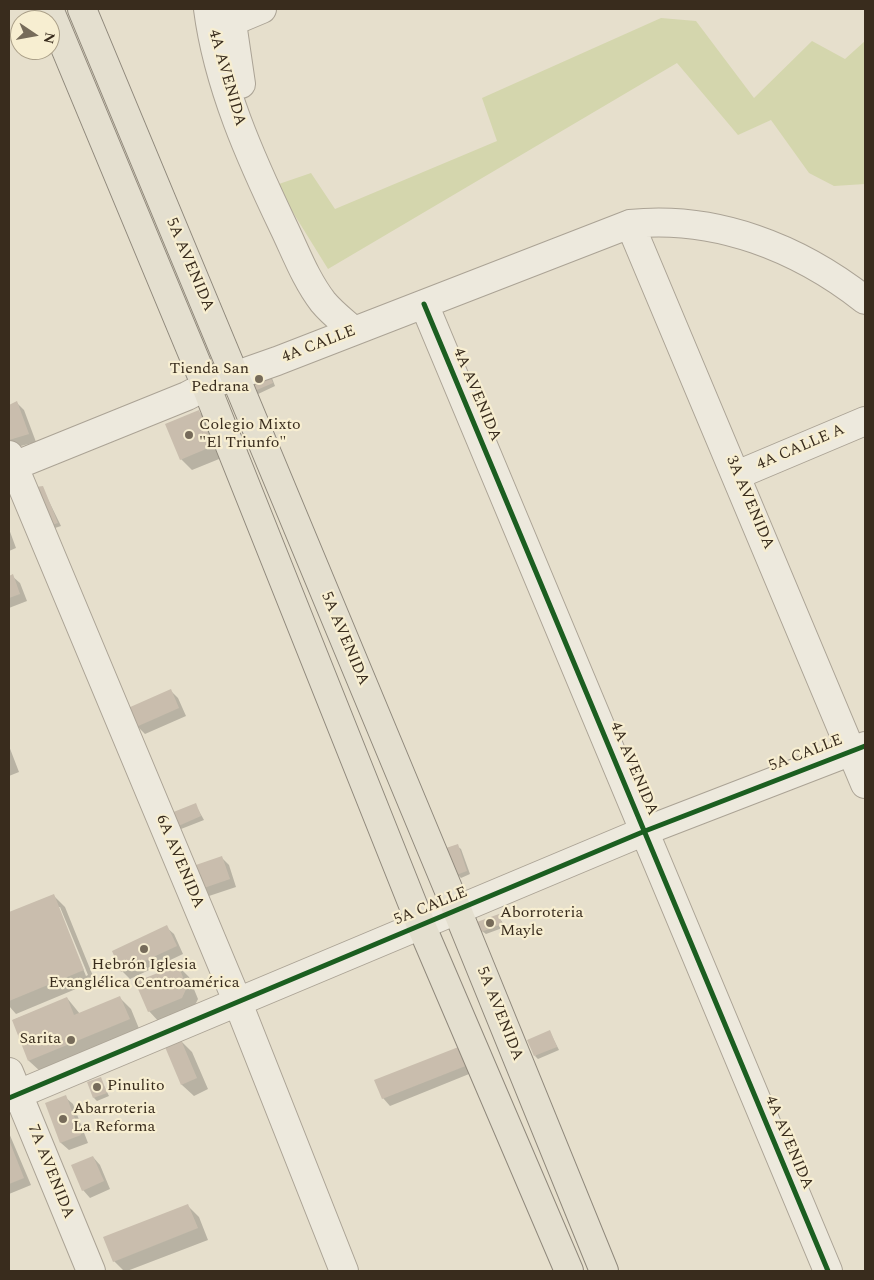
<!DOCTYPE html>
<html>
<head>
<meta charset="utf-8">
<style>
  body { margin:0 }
  #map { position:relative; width:874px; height:1280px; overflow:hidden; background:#e6dfcc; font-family:Spectral,serif }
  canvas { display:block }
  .frame { position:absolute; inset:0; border:10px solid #392c1d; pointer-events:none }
  .north { position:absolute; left:10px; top:10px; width:50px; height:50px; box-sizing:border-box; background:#f7eed1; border:1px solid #aba089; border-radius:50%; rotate:102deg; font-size:14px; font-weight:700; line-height:20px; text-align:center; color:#392c1d }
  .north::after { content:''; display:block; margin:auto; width:18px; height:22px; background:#766b5a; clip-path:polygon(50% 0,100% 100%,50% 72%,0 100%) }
</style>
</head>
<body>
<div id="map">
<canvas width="874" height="1280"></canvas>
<div class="frame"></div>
<div class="north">N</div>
</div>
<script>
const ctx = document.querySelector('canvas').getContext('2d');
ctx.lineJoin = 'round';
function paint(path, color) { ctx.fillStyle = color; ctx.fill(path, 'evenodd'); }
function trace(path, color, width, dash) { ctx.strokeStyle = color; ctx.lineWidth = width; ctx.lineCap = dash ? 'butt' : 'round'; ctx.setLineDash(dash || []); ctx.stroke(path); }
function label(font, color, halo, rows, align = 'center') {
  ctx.font = font + ' Spectral,serif'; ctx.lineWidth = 4.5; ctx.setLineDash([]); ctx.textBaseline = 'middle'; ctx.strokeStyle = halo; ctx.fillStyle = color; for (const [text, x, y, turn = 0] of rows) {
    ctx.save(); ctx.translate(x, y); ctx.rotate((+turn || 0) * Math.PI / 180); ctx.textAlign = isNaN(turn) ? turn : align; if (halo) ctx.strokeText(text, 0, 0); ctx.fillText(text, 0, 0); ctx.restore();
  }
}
paint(new Path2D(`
  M661 18 696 21 754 98 812 41 845 59 865 41V184L834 186 809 173 771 120 738 135 677 63 328 269 276 185 311 173 335 209 497 141 482 98Z`), '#d4d6ad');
paint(new Path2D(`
  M270 373 275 386 256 395 253 391Z
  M17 403 24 410 36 442 17 447 9 439V406Z
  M198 411 210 422 224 457 192 470 181 459Z
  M42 487 61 526 49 530Z
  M9 529 16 548 9 551Z
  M12 576 20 583 27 601 9 608V577Z
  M171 691 178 698 186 716 145 734 137 726Z
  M9 746 19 772 9 776Z
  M195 804 204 820 181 829 178 826Z
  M457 846 461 849 470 874 461 878 457 874Z
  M221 857 229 865 236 887 209 896 202 889Z
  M53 895 65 907 95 981 16 1014 9 1006V914ZM58 907H60L88 975 86 976Z
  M498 915 505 927 486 934 482 931Z
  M166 927 174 934 183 954 130 979 122 971 114 952Z
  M178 966 189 977 198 999 193 1009 160 1023 149 1011Z
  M119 997 131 1009 140 1031 41 1072 29 1061 13 1020 67 998 80 1014Z
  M550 1032 559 1050 538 1059 535 1056Z
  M181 1041 192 1052 208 1089 194 1096 182 1085 166 1047Z
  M460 1048 474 1072 390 1106 383 1098Z
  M100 1078 109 1096 97 1101 94 1098Z
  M65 1097 73 1104 88 1143 69 1150 61 1143 47 1104Z
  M9 1133 31 1185 9 1194Z
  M93 1157 100 1165 110 1189 90 1198 83 1190Z
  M188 1206 199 1217 208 1240 127 1271H124L114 1261Z`), '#0003');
paint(new Path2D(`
  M266 368 273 383 252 392 246 375Z
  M17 401 29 434 9 440V405Z
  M199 410 213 446 180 460 165 424Z
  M43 486 58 523 45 527 28 488Z
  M13 574 20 594 9 598V576Z
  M171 689 179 708 136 727 128 708Z
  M196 803 201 816 176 827 171 813Z
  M458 844 467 871 456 875 446 848Z
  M222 856 230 879 201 889 193 866Z
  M54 894 84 970 9 1001V912Z
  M499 914 502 924 481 932 477 922Z
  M167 925 177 946 121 972 112 951Z
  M178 965 187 987 182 998 148 1012 135 982Z
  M120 996 130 1019 28 1061 12 1020 67 997 74 1015Z
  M550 1030 557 1047 534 1056 527 1040Z
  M181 1040 197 1078 181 1085 165 1047Z
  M461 1046 468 1065 382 1099 374 1080Z
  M101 1077 107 1093 93 1098 87 1082Z
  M66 1095 81 1135 60 1143 45 1103Z
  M9 1140 24 1178 9 1184Z
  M93 1156 104 1181 82 1191 71 1165Z
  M188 1204 198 1228 113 1262 103 1237Z`), '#c9bdad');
const minor = new Path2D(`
  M208 9C218 86 251 159 284 228 296 253 306 280 323 302 332 313 344 322 354 331
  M230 9 241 84
  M231 22 262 9
  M630 224 865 784
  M424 304 828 1271
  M9 455 238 1003 344 1271
  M9 468 187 396 206 386 277 361 630 224C716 215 799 248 865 300
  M737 475 865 421
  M9 1072 91 1271
  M9 1098 645 831 865 746`);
const major = new Path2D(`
  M49 9 206 386 421 925 569 1271
  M82 9 457 910 604 1271`);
trace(minor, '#aba395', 30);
trace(major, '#90897c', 30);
trace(minor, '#ede9dd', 28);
trace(major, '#e4dfcf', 28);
trace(new Path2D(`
  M424 304 828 1271
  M9 1098 645 831 865 746`), '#1b5e20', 5);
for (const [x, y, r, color] of [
  [259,379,5,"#766b5a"],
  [189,435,5,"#766b5a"],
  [490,923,5,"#766b5a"],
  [144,949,5,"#766b5a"],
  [71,1040,5,"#766b5a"],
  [97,1087,5,"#766b5a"],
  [63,1119,5,"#766b5a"]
]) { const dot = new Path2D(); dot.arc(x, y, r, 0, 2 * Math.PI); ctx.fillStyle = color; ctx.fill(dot); trace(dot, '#f7eed1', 2); }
label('16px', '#392c1d', '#f7eed1', [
  ["4A AVENIDA",226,78,74],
  ["5A AVENIDA",189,265,67],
  ["4A CALLE",319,345,-21],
  ["4A AVENIDA",476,395,67],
  ["4A CALLE A",801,448,-23],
  ["3A AVENIDA",749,503,67],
  ["5A AVENIDA",344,639,67],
  ["5A CALLE",806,754,-21],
  ["4A AVENIDA",633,769,67],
  ["6A AVENIDA",179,862,67],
  ["5A CALLE",431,907,-22],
  ["5A AVENIDA",499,1014,68],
  ["4A AVENIDA",788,1143,67],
  ["7A AVENIDA",50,1172,68]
]);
label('16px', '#392c1d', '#f7eed1', [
  ["Tienda San",249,370,"right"],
  ["Pedrana",249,388,"right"],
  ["Colegio Mixto",199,426],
  ["\"El Triunfo\"",199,444],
  ["Aborroteria",500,914],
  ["Mayle",500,932],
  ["Hebrón Iglesia",144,966,"center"],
  ["Evanglélica Centroamérica",144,984,"center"],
  ["Sarita",61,1040,"right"],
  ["Pinulito",107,1087],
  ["Abarroteria",73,1110],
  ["La Reforma",73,1128]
], 'left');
</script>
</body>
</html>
